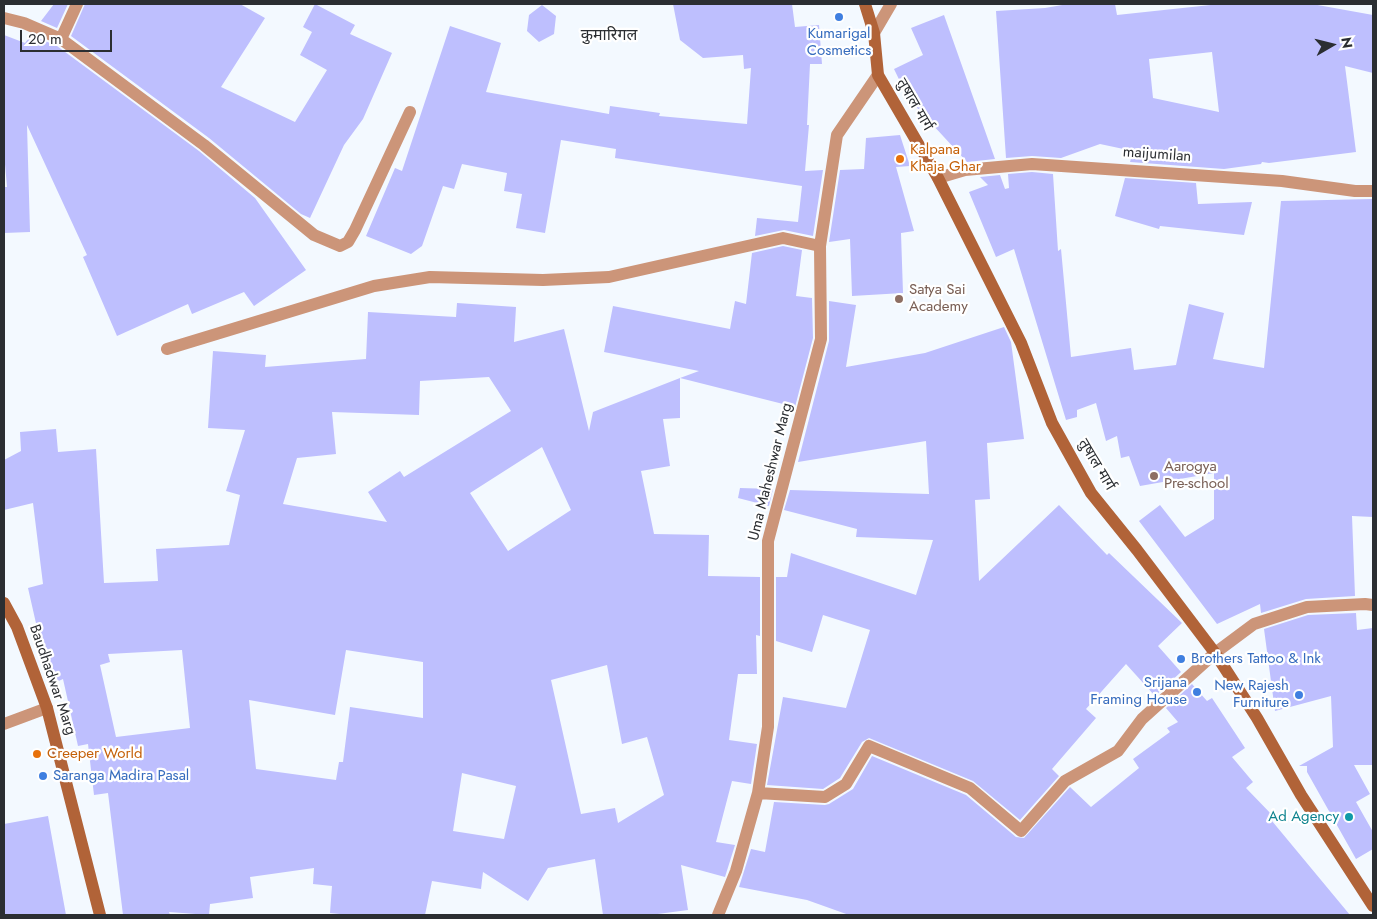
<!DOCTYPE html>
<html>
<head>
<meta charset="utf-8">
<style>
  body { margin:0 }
  #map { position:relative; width:1377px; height:919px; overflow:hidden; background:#f3f9ff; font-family:Jost,sans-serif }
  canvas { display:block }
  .frame { position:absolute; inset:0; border:5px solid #2b2e32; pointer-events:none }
  .north { position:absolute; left:1307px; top:20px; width:50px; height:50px; -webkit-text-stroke:4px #fff; paint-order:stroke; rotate:82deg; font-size:14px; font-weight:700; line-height:20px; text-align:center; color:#2b2e32 }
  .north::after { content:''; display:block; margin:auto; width:18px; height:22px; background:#2b2e32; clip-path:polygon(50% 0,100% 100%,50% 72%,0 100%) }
  .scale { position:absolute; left:20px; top:30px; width:92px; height:22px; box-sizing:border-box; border:2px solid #2b2e32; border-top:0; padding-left:6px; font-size:15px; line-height:18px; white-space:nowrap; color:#2b2e32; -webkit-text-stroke:4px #fff; paint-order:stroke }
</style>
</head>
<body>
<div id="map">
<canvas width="1377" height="919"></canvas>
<div class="frame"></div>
<div class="north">N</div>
<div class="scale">20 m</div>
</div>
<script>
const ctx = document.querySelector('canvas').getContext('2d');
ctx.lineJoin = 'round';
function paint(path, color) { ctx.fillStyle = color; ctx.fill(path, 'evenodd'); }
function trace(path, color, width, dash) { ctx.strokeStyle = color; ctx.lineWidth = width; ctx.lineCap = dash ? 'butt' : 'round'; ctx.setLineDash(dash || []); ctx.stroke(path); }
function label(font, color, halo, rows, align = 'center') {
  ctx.font = font + ' Jost,"Noto Sans Devanagari",sans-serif'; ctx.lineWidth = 4.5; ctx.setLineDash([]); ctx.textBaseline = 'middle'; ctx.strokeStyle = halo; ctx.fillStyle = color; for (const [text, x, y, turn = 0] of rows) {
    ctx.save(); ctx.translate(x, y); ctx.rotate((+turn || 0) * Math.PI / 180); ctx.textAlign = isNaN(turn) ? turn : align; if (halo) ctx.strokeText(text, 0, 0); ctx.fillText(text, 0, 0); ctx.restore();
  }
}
paint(new Path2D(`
  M54 4H68L57 28 41 21Z
  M85 4H240L265 18 221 87 295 122 327 70 300 55 312 32 303 27 315 4 355 25 350 34 392 53 363 119 344 145 310 218 301 214 209 138 71 36Z
  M673 4H792L795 27 819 25 822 64H810L807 125H809L805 171 823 170 813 236 784 230 755 236 757 218 798 222 802 186 615 158 616 149 561 140 545 233 516 228 522 194 504 191 507 173 462 164 454 189 443 186 422 246 411 254 366 236 395 168 402 171 450 26 501 43 486 92 609 114 610 106 660 113 659 116 747 124 751 68 744 69 743 55 703 58 680 40Z
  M1068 4H1115L1117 15 1220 4H1312L1373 15V73L1345 66 1356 152 1269 163 1262 162 1261 164 1224 169 1130 162 1133 151 1100 144 1061 158 1032 156 1006 158 996 11 1045 8ZM1212 52 1219 112 1153 98 1149 59Z
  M542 5 556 16 554 34 539 42 527 31 529 15Z
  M944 15 995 159 967 162 908 98 894 69 923 55 911 28Z
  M4 35 25 43 31 35 57 46 199 151 255 198 306 270 254 306 244 292 192 314 188 304 117 336 83 257 87 255 27 125 30 232 4 233V187H7L4 153Z
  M900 135 910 166 896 167 914 231 901 233 903 293 852 296 850 239 829 242 840 170 864 169 866 138Z
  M1032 172 1053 174 1058 251 1061 249 1071 357 1131 348 1134 370 1176 365 1189 304 1224 313 1213 359 1264 368 1281 201 1373 199V517L1352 516 1355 596 1306 599 1261 613 1260 604 1217 624 1139 521 1160 505 1185 537 1214 519V473L1140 486 1129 456 1121 458 1117 436 1106 441 1096 403 1077 410V417L1066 420 1014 249 996 257 969 192 988 185 980 177 1000 175 1005 189 1009 188 1008 174Z
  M1125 178 1196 183 1198 204 1252 202 1244 235 1160 226 1159 229 1115 216Z
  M783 246 802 250 796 296 812 298 813 338 795 407 680 378 699 371 604 352 613 306 730 329 735 301 746 304 752 253Z
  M829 301 856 305 846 367 925 353 1004 327 1011 342 1024 439 987 443 990 499 975 500 979 581 1059 505 1107 555 1109 553 1182 623 1158 646 1181 672 1155 696 1126 664 1086 709 1096 718 1052 769 1059 776 1020 820 973 781 869 738 862 742 840 778 823 789 767 785 783 697 846 708 870 630 823 615 812 652 776 641V577H787L791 553 916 595 933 540 856 537 857 529 784 510 790 490 929 494 926 441 798 462 829 341Z
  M457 303 516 307 514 342 564 329 589 431 593 412 680 378V418L663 419 670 466 641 471 654 534 709 535 708 576 760 577V636L756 635 757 674H738L729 740 757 744 751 784 732 781 716 842 735 845 725 877 681 865 688 910 650 915H603L595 859 548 868 528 901 483 872 481 889 432 881 425 915H349L330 913 332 886 313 884 314 868 250 877 253 898 210 904 209 915 169 912 170 915H123L108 793 94 795 88 744 78 746 63 679 50 685 28 588 43 584 33 503 4 510V460L21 451 20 432 56 429 58 452 96 449 104 583 158 581 156 549 229 545 240 495 226 491 245 430 208 428 213 351 266 355 265 367 366 359 368 312 456 317ZM489 377 511 411 404 477 400 471 368 492 387 522 283 504 297 458 336 454 332 412 419 415 420 381ZM542 447 571 510 508 551 470 493ZM182 650 190 728 116 737 100 665 110 662 108 654ZM346 650 423 662V718L350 707 343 762H339L336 780 256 769 249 700 335 715ZM607 665 622 744 647 737 664 795 618 823 615 808 581 814 551 680ZM462 773 516 786 504 839 453 831Z
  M740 488 773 489 769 506 738 498Z
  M1356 613 1357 630 1373 628V765H1354L1370 794 1356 802 1373 832V849L1356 859 1307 772V766H1299L1333 747 1331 696 1275 711 1264 629 1308 615Z
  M1192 684 1207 701 1212 698 1245 748 1232 757 1253 782 1246 788 1275 818 1272 821 1350 915H849L807 900 739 887 751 849 765 852 774 802 825 805 829 804 853 789 872 756 966 795 1016 837 1024 838 1070 787 1091 807 1139 768 1133 759 1170 732 1167 728 1178 722 1166 708Z
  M48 816 66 915H4V824Z`), '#bebffe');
trace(new Path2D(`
  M4 724 47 708`), '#cc9579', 12);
trace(new Path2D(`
  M4 18 24 23 61 39 204 145 314 235 340 246 348 242 355 230 410 112
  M874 33 891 4
  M61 39 77 4
  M938 178 965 170 1032 164 1282 181 1355 191H1373
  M167 349 374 286 430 277 543 280 609 277 783 238 820 246
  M758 793 825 797 846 784 869 746 970 788 1021 831 1065 781 1118 751 1142 719 1215 653 1254 624 1307 607 1365 604 1373 605
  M718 915 736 871 758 793 768 727V541L821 339 820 246 837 135 878 75`), '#cc9579', 12);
trace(new Path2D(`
  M865 4 874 33 878 75 938 178 1021 343 1052 423 1091 493 1137 550 1215 653 1257 718 1301 795 1373 906
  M4 603 17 627 47 708 100 915`), '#b16338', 12);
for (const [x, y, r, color] of [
  [839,17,5,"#3f7fe0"],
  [900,159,5,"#e8710a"],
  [899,299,5,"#8d6e63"],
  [1154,476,5,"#8d6e63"],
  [1181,659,5,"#3f7fe0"],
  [1197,692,5,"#3f7fe0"],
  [1299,695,5,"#3f7fe0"],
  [37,754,5,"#e8710a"],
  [43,776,5,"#3f7fe0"],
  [1349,817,5,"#0f9aa8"]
]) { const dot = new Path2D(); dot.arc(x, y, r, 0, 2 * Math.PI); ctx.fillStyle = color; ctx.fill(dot); trace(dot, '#fff', 2); }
label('15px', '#366cbe', '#fff', [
  ["Kumarigal",839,34,"center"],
  ["Cosmetics",839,51,"center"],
  ["Brothers Tattoo & Ink",1191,659],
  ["Srijana",1187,683,"right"],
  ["Framing House",1187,700,"right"],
  ["New Rajesh",1289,686,"right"],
  ["Furniture",1289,703,"right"],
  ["Saranga Madira Pasal",53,776]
], 'left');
label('15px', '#2b2e32', '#fff', [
  ["तुषाल मार्ग",914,105,60],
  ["maijumilan",1157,155,4],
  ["तुषाल मार्ग",1096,465,59],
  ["Uma Maheshwar Marg",771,472,-76],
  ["Baudhadwar Marg",52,680,71]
]);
label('15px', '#c56008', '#fff', [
  ["Kalpana",910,150],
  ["Khaja Ghar",910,167],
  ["Creeper World",47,754]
], 'left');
label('15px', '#785e54', '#fff', [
  ["Satya Sai",909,290],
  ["Academy",909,307],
  ["Aarogya",1164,467],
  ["Pre-school",1164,484]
], 'left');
label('15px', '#0d838f', '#fff', [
  ["Ad Agency",1339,817]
], 'right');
label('16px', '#2b2e32', '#fff', [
  ["कुमारिगल",609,36]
]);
</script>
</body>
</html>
